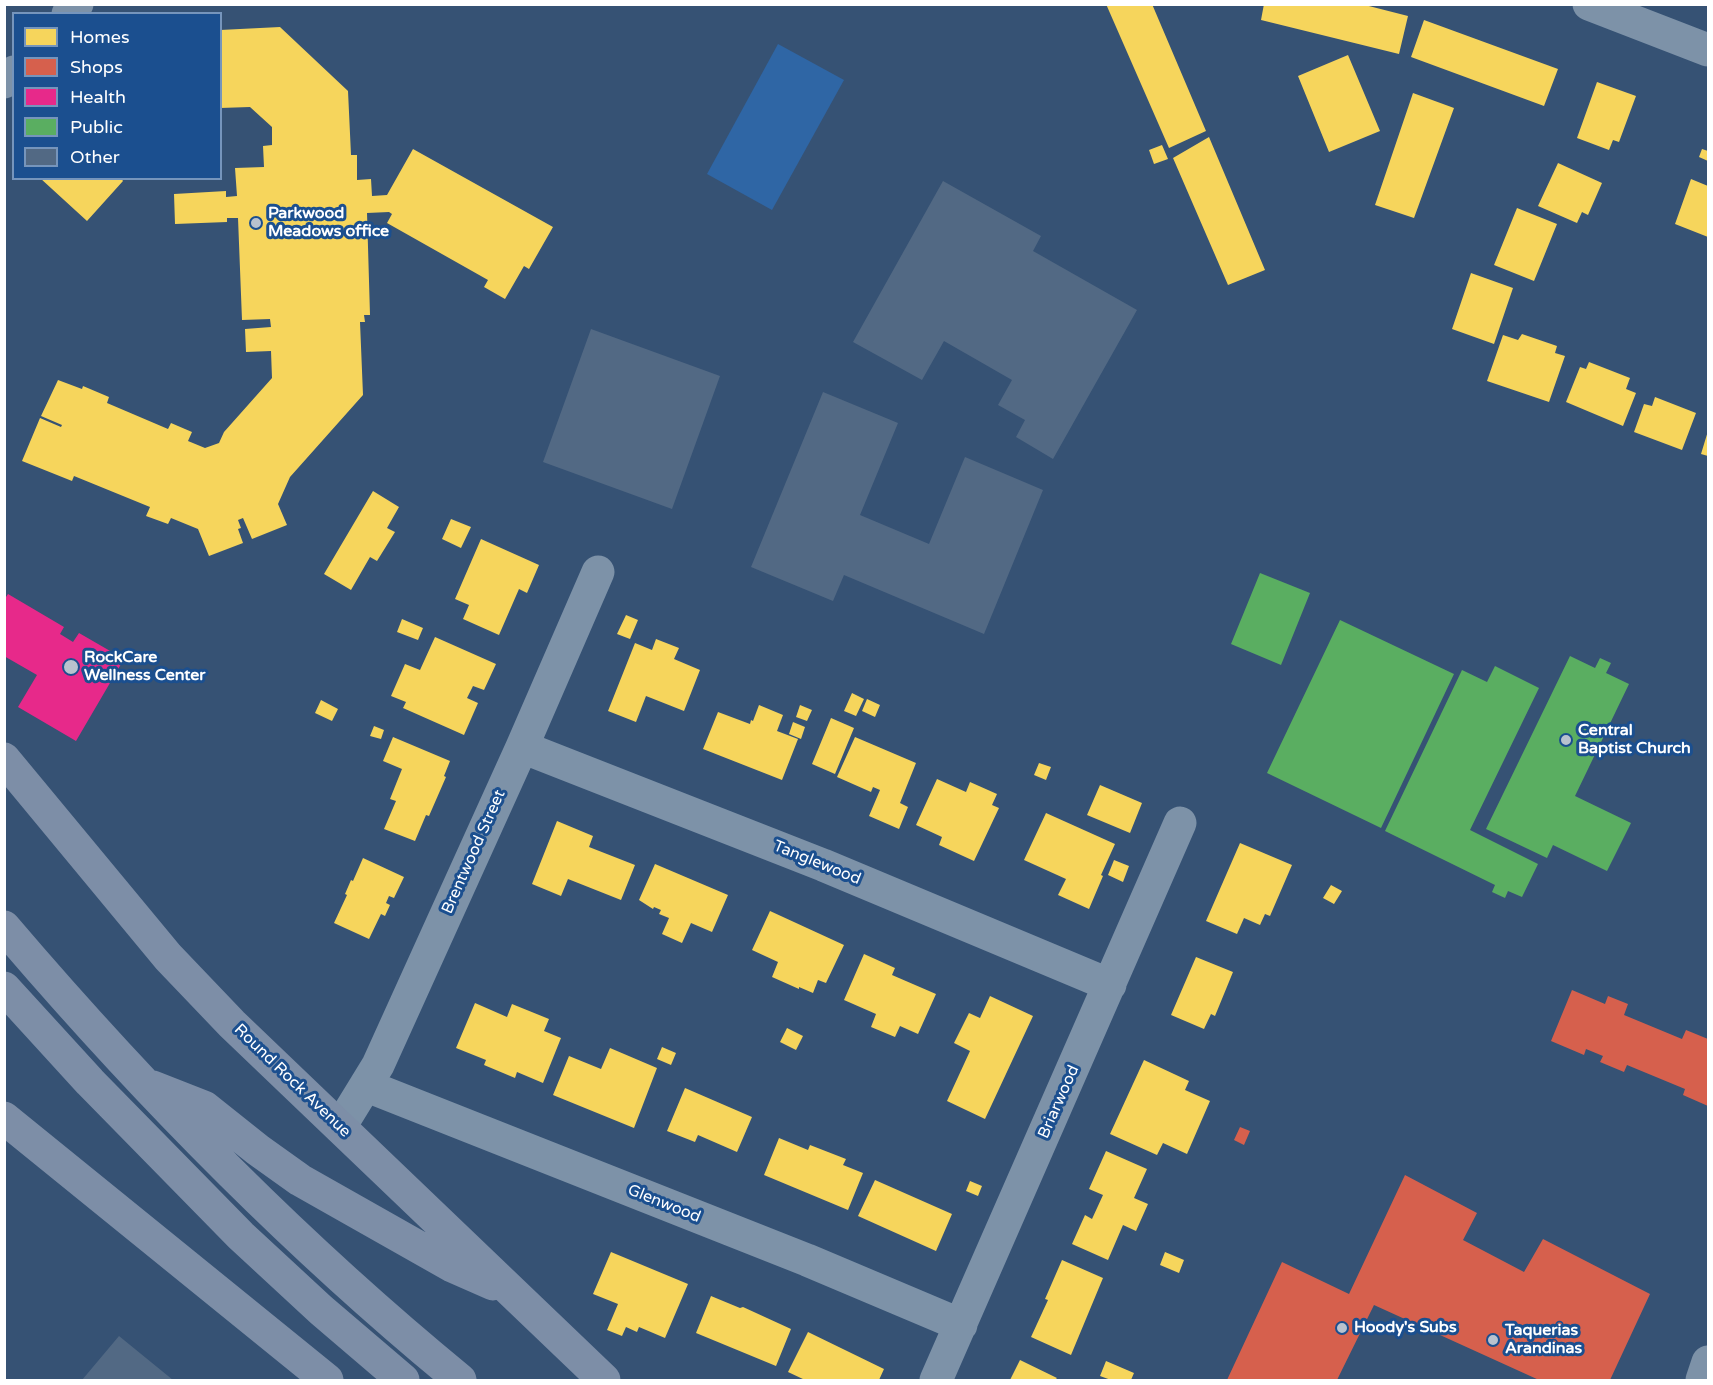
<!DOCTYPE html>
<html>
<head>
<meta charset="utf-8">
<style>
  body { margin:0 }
  #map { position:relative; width:1713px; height:1385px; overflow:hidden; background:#365274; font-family:"Varela Round",sans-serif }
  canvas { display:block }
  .frame { position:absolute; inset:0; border:6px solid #fff; pointer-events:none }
  .legend { position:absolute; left:12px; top:12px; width:210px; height:168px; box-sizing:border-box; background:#1b4f8f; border:2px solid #7695bc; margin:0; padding:8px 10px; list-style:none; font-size:18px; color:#fff }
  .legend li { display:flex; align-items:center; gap:12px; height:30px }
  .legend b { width:30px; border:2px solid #7695bc }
</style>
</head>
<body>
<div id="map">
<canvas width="1713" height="1385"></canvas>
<div class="frame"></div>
<ul class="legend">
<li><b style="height:16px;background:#f6d55c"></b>Homes</li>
<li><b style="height:16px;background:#d6604d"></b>Shops</li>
<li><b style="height:16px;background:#e7298a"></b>Health</li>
<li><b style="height:16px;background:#5aae61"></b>Public</li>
<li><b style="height:16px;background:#526984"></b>Other</li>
</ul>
</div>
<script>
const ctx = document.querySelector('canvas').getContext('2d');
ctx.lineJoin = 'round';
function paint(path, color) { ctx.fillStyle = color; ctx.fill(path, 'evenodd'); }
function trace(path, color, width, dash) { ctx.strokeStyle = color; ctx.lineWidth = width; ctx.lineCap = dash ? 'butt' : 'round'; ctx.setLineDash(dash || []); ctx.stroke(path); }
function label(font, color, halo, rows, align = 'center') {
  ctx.font = font + ' "Varela Round",sans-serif'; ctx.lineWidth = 6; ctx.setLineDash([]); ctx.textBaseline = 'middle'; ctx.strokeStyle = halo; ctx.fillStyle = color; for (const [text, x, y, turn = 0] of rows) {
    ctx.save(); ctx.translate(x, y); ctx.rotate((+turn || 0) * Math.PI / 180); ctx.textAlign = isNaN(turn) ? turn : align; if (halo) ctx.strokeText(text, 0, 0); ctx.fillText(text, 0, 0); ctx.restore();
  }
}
paint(new Path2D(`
  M778 44 844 80 772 210 707 174Z`), '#2f66a5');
paint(new Path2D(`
  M1106 4H1152L1206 131 1169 148Z
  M1264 4H1361L1408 16 1399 54 1261 20Z
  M1424 20 1558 69 1544 106 1411 57Z
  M280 27 348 91 351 155H357V180L371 179 372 196 387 195 413 149 553 227 529 269 524 266 505 299 484 287 488 280 387 223 392 214 389 212 367 213 370 315H364L365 322H360L363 395 290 477 278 504 287 525 252 539 243 518 238 520 241 528 238 529 243 543 209 556 198 529 171 518 168 524 146 516 150 507 74 476 72 481 22 461 40 418 61 427 62 425 41 416 58 380 82 389 83 386 109 397 107 403 168 429 171 423 192 432 188 441 205 448 219 443 224 432 272 378 271 351 246 352 245 329 271 327 270 319 242 320 238 218H227V222L175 224 174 194 226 191V197L237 196 235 168 264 167 263 146 272 145V127L250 107 220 108V30Z
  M1348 55 1380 131 1329 152 1298 76Z
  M1597 82 1636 96 1619 142 1613 140 1609 150 1577 138Z
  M1413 93 1454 108 1414 218 1375 205Z
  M1209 137 1265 270 1228 285 1173 158Z
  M1162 145 1168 159 1154 164 1149 150Z
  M1702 149 1708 151V161L1699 157Z
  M1558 163 1602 183 1588 215 1582 212 1577 223 1538 206Z
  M40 178H121L123 181 87 221Z
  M1691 179 1708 186V237L1675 224Z
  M1517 208 1557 224 1534 281 1494 265Z
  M1471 273 1513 288 1494 344 1452 329Z
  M1522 334 1557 346 1555 353 1565 356 1549 402 1487 381 1503 335 1518 340Z
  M1589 362 1630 378 1626 389 1636 393 1623 426 1566 402 1580 367 1586 369Z
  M1655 397 1696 413 1682 450 1634 432 1644 404 1652 406Z
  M1708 431V456L1701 454Z
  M373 491 399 507 387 528 395 532 377 561 370 557 351 590 324 574Z
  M451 519 471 527 461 548 442 539Z
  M481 539 539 565 527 593 519 589 499 635 463 619 469 605 455 599Z
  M626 615 638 620 630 639 617 634Z
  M402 619 423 628 418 640 397 632Z
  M435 637 496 664 484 690 473 686 467 698 478 703 464 735 403 708 406 702 391 696 405 664 420 670Z
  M656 639 679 648 674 659 700 670 684 711 646 696 636 722 608 711 635 643 652 650Z
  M852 693 864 699 856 716 844 711Z
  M867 699 880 705 875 717 862 711Z
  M321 700 338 709 332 721 315 713Z
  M759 705 783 715 777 731 798 739 782 780 703 749 718 712 750 724 751 720 753 721Z
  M800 705 812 710 807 721 796 717Z
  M831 718 854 728 835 774 812 764Z
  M793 722 805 727 801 739 789 734Z
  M374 726 384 730 381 739 370 736Z
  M393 737 450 761 444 776 446 777 429 816 426 815 415 841 384 829 396 801 390 799 402 769 383 761Z
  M855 737 916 763 900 803 908 807 899 829 869 816 880 790 873 787 871 792 837 777Z
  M1039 763 1051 767 1046 780 1034 775Z
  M937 779 966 792 970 782 997 794 992 805 999 808 974 861 939 845 942 837 916 825Z
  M1100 785 1142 803 1130 833 1087 815Z
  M1046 813 1115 844 1101 875 1103 876 1089 909 1058 895 1066 879 1024 860Z
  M557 821 593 836 589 847 635 865 621 900 568 879 561 896 532 884Z
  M1240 843 1292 865 1270 916 1265 914 1260 925 1244 918 1237 934 1206 921Z
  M363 858 404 877 394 898 389 896 386 903 390 905 385 916 381 914 369 939 334 923 347 895 345 894 351 880 353 881Z
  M1114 860 1129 866 1123 882 1108 875Z
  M655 864 728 895 712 932 691 923 682 943 662 934 669 918 659 914 661 910 654 907 653 909 639 900Z
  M1331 885 1342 891 1334 904 1323 898Z
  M770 911 844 945 826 983 818 980 813 993 799 987V989L772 977 778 962 752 950Z
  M864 954 895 968 892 975 936 994 918 1034 900 1026 895 1037 871 1027 876 1014 844 1000Z
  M1196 957 1233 972 1215 1016 1211 1014 1204 1029 1171 1015Z
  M990 996 1033 1016 985 1119 947 1101 970 1051 954 1043 969 1013 980 1018Z
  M475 1003 507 1017 512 1004 549 1019 544 1031 561 1038 543 1083 517 1072 515 1078 484 1065 486 1060 456 1048Z
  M787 1028 803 1036 796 1050 780 1042Z
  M662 1047 676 1053 671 1065 657 1059Z
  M610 1048 657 1068 634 1128 553 1095 569 1056 601 1069Z
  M1144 1060 1189 1081 1185 1090 1210 1101 1187 1154 1163 1143 1157 1155 1110 1134Z
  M685 1088 752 1117 737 1152 698 1135 695 1142 667 1131Z
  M779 1138 808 1150 810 1145 846 1159 843 1165 863 1173 848 1210 764 1175Z
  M1106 1151 1147 1169 1134 1198 1148 1204 1136 1231 1123 1225 1108 1260 1072 1244 1085 1215 1092 1219 1103 1195 1089 1189Z
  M875 1180 952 1214 936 1251 858 1216Z
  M970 1181 982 1186 978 1196 966 1191Z
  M611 1252 688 1284 665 1338 639 1327 637 1332 626 1327 622 1336 607 1330 618 1304 593 1294Z
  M1165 1252 1184 1260 1179 1273 1160 1265Z
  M1062 1260 1103 1278 1071 1355 1031 1337 1048 1300 1045 1299Z
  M711 1296 740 1308 743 1307 791 1329 776 1366 696 1333Z
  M808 1332 884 1369 879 1380H805L788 1372Z
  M1020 1360 1057 1378 1055 1380H1010Z
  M1106 1361 1134 1373 1131 1380H1111L1100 1376Z`), '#f6d55c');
paint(new Path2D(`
  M1572 990 1605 1004 1608 996 1628 1004 1624 1015 1682 1039 1686 1030 1708 1039V1106L1683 1095 1685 1089 1627 1065 1624 1072 1600 1062 1603 1056 1586 1049 1584 1055 1551 1041Z
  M1240 1127 1250 1131 1244 1145 1234 1140Z
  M1405 1175 1477 1213 1463 1240 1524 1272 1543 1239 1650 1294 1610 1380H1539L1374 1305 1337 1380H1227L1282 1262 1349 1294Z`), '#d6604d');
paint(new Path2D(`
  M8 594 64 627 60 634 73 642 79 633 124 659 76 741 18 707 37 675 4 656V600Z`), '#e7298a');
paint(new Path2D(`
  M1260 573 1310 593 1281 665 1231 644Z
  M1340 620 1454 674 1381 828 1267 773Z
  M1570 656 1595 668 1600 658 1611 663 1606 673 1629 684 1575 796 1631 823 1607 871 1553 845 1547 858 1486 829Z
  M1495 666 1539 688 1470 830 1538 864 1522 897 1508 891 1505 898 1492 892 1495 885 1385 831 1462 670 1487 682Z`), '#5aae61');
paint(new Path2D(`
  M943 181 1041 236 1033 251 1137 310 1053 459 1016 437 1025 420 998 405 1012 380 944 341 922 380 853 342Z
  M591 329 720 376 672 509 543 462Z
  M823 392 898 423 860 515 929 544 965 457 1043 490 984 634 844 575 833 601 751 567Z
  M119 1336 173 1380H82Z`), '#526984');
trace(new Path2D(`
  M1589 4 1708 50
  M68 14 77 4
  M4 82 14 72
  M522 747 823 865 1110 985
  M367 1086 807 1260 961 1325
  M340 1127 378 1065 522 747 598 572
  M936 1380 1180 823
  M1702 1380 1708 1362`), '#7d92a8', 33);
trace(new Path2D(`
  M4 759 168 957 232 1024 604 1380
  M4 927C143 1090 294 1244 460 1380
  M4 988 90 1082 241 1236 321 1310 403 1380
  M153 1087 204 1107 258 1150 300 1180 452 1266 493 1284
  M4 1118 327 1380`), '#7d8ea7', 33);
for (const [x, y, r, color] of [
  [256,223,6,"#b9c2ce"],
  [71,667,8,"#b9c2ce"],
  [1566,740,6,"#b9c2ce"],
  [1342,1328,6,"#b9c2ce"],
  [1493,1340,6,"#b9c2ce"]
]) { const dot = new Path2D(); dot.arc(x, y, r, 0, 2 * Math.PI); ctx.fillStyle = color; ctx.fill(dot); trace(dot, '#1b4f8f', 2); }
label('bold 16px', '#fff', '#1b4f8f', [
  ["Parkwood",268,214],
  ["Meadows office",268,232],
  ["RockCare",84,658],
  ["Wellness Center",84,676],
  ["Central",1578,731],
  ["Baptist Church",1578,749],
  ["Hoody's Subs",1354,1328],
  ["Taquerias",1505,1331],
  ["Arandinas",1505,1349]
], 'left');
label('16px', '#fff', '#1b4f8f', [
  ["Brentwood Street",474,852,-66],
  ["Tanglewood",817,863,22],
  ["Round Rock Avenue",292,1081,44],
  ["Briarwood",1059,1102,-66],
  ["Glenwood",664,1204,22]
]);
</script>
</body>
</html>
